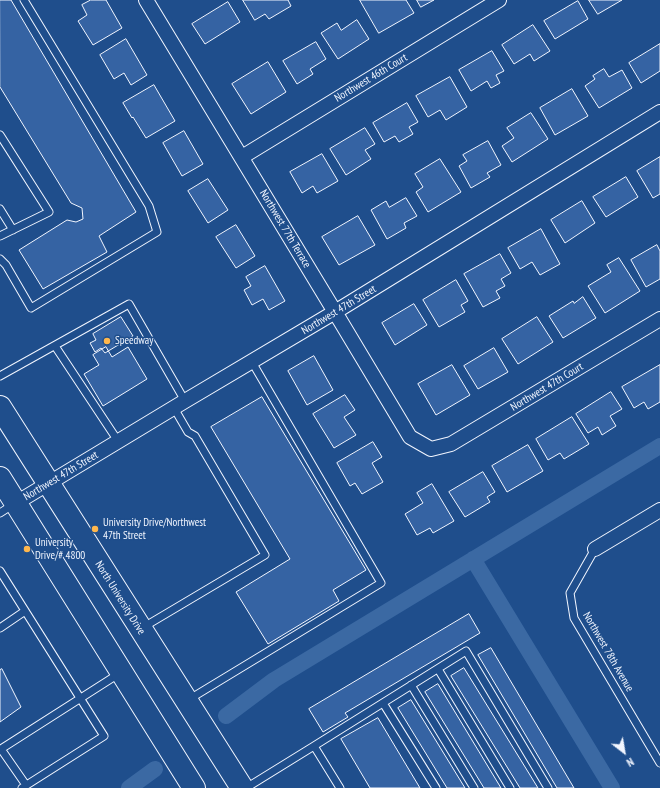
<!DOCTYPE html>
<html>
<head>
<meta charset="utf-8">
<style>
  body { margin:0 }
  #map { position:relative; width:660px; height:788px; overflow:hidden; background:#1f4e8c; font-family:"PT Sans Narrow",sans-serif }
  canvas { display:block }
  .north { position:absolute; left:604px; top:732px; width:40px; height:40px; -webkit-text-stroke:3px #1f4e8c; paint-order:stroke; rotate:149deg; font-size:11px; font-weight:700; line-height:16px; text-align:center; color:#f2f6ff }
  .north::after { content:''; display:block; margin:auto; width:14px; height:18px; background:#f2f6ff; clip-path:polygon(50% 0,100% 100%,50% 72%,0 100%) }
</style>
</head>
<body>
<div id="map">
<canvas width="660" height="788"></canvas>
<div class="north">N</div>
</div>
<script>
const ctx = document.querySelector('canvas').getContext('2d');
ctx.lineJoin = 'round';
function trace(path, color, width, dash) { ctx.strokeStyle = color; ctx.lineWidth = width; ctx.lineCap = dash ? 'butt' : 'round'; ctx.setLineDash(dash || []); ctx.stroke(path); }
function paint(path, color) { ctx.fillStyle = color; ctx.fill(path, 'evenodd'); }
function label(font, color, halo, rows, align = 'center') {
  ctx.font = font + ' "PT Sans Narrow",sans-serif'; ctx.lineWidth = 3; ctx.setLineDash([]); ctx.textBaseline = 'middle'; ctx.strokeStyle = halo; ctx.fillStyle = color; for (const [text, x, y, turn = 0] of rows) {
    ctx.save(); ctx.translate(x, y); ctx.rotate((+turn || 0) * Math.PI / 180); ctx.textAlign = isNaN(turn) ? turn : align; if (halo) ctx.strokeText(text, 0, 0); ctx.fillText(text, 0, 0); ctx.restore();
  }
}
trace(new Path2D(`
  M473 559 612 788
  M226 716 274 680 660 446
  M129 788 155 769`), '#3b69a3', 16);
const building = new Path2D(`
  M0 0H11L136 212 99 236 107 252 43 289 19 250 67 220 76 222 83 219 82 208 71 203 0 87Z
  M91 0H106L122 28 93 45 78 21 87 15 82 5Z
  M243 0H288L291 6 269 19 265 14 255 20Z
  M360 0H406L414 13 379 33Z
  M417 0H434L421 7Z
  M589 0H622L598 14Z
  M578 1 588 19 555 39 544 21Z
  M228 2 240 22 205 44 192 24Z
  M357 20 369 39 338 59 321 33 337 23 341 30Z
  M533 25 550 51 534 61 530 54 514 64 502 45Z
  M126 39 147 75 131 85 124 73 114 79 100 55Z
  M316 42 326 59 310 69 313 74 297 84 283 61Z
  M660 44V71L641 83 629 63Z
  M492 51 504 71 496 75 500 83 491 88 487 81 471 91 459 70Z
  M268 62 286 92 251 114 232 84Z
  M604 69 609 77 622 70 632 88 599 108 585 86 595 79 593 76Z
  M450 77 467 107 446 120 440 110 428 117 416 96Z
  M154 85 175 121 146 138 133 117 132 118 123 103Z
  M572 89 588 116 555 135 540 108Z
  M407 103 418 122 409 127 413 134 399 142 395 136 384 142 373 123Z
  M531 113 548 139 512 162 502 146 514 138 507 128Z
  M365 128 375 144 365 150 371 159 346 175 330 149Z
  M184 131 203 164 182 176 163 143Z
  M488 141 501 165 487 173 490 177 471 188 459 166 467 161 463 155Z
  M322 154 338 181 317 193 313 186 302 193 290 172Z
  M660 157V194L653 198 637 171Z
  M440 159 461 192 428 212 416 192 423 187 415 174Z
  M626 177 638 197 606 217 593 197Z
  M208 179 228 210 208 223 188 191Z
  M406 198 417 216 404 223 406 228 387 239 371 210 386 201 389 207Z
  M582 201 595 223 565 243 551 220Z
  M358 216 375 245 339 265 322 237Z
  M236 225 255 256 236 268 216 237Z
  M541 229 560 264 540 275 532 262 520 269 508 248Z
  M657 245 660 251V279L646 287 631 260Z
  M500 254 511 273 501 279 505 286 496 291 500 298 483 307 464 274Z
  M619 258 640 291 605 313 588 286 611 272 607 265Z
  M265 266 285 301 269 310 263 299 252 305 244 290 251 286 246 277Z
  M456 280 468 301 461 305 465 312 439 327 423 300Z
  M583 297 596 318 563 338 549 316 573 301 574 303Z
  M414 304 427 325 395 345 382 323Z
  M121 317 133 336 105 353 101 348 95 352 90 343 96 340 93 334Z
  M537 317 553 342 518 364 502 339Z
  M106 347 112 357 128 347 147 379 103 406 84 374 99 365 93 355Z
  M494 348 508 372 478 389 464 366Z
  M314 356 333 390 307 405 288 371Z
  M452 365 470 395 436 415 418 384Z
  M660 365V402L648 409 644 402 634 408 622 387Z
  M611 392 622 409 610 416 616 426 602 435 598 427 588 433 576 414Z
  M345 395 355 410 344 417 356 435 334 448 313 414Z
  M262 397 366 570 333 590 339 601 268 644 236 592 290 559 211 427Z
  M572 417 589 444 564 459 560 453 548 460 536 439Z
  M373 442 382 457 372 463 383 482 362 494 355 483 350 486 337 463Z
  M528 445 543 471 507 492 492 466Z
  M483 472 495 492 487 497 490 502 465 517 449 492Z
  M432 484 454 521 433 533 430 528 417 535 405 514 423 503 417 493Z
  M469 614 480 633 345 713 348 717 323 732 309 709Z
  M491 648 574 788H557L478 655Z
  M464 668 538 788H520L451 676Z
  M2 669 21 707 0 722V670Z
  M438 684 501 788H484L425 692Z
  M411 700 465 788H447L398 708Z
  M378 718 420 788H370L341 739Z`);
paint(building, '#3563a3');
trace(building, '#f2f6ff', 1);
const service = new Path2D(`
  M0 135 49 212 0 236
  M0 209 13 230
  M0 259 6 265 31 308 157 232 149 206 24 0
  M55 346 118 441
  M0 376 129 304 185 401
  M0 513 14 504
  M595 549 570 593 574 618 660 763
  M0 571 104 736 22 788
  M0 628 25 611
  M142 628 265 555 195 436 188 432 174 408
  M438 669 510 788
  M411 685 474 788
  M188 700 381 583 252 362
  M383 703 436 788
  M314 746 466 651 548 788
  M26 785 1 749 120 673
  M246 788 314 746 340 788`);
const minor = new Path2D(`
  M146 0 335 312 410 437 431 449 451 444 660 319
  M242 157 499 0
  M16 503 185 401 335 312 660 112
  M595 549 660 510`);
const primary = new Path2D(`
  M0 407 242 788
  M0 478 194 788`);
trace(service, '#f2f6ff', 9);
trace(minor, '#f2f6ff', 16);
trace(primary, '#f2f6ff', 24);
trace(service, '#1f4e8c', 7);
trace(minor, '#1f4e8c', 14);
trace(primary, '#1f4e8c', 22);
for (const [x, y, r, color] of [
  [107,341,4,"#ffb74d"],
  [95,529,4,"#ffb74d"],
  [27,549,4,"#ffb74d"]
]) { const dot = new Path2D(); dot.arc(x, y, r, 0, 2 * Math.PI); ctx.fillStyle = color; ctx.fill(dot); trace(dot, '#1f4e8c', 1.5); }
label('11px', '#f2f6ff', '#1f4e8c', [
  ["Northwest 46th Court",371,78,-31],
  ["Northwest 77th Terrace",285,229,59],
  ["Northwest 47th Street",339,310,-31],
  ["Northwest 47th Court",547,387,-31],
  ["Northwest 47th Street",61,476,-31],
  ["North University Drive",120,598,58],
  ["Northwest 78th Avenue",608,652,60]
]);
label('11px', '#f2f6ff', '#1f4e8c', [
  ["Speedway",115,341],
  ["University Drive/Northwest",103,523],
  ["47th Street",103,536],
  ["University",35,543],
  ["Drive/# 4800",35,556]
], 'left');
</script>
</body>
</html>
